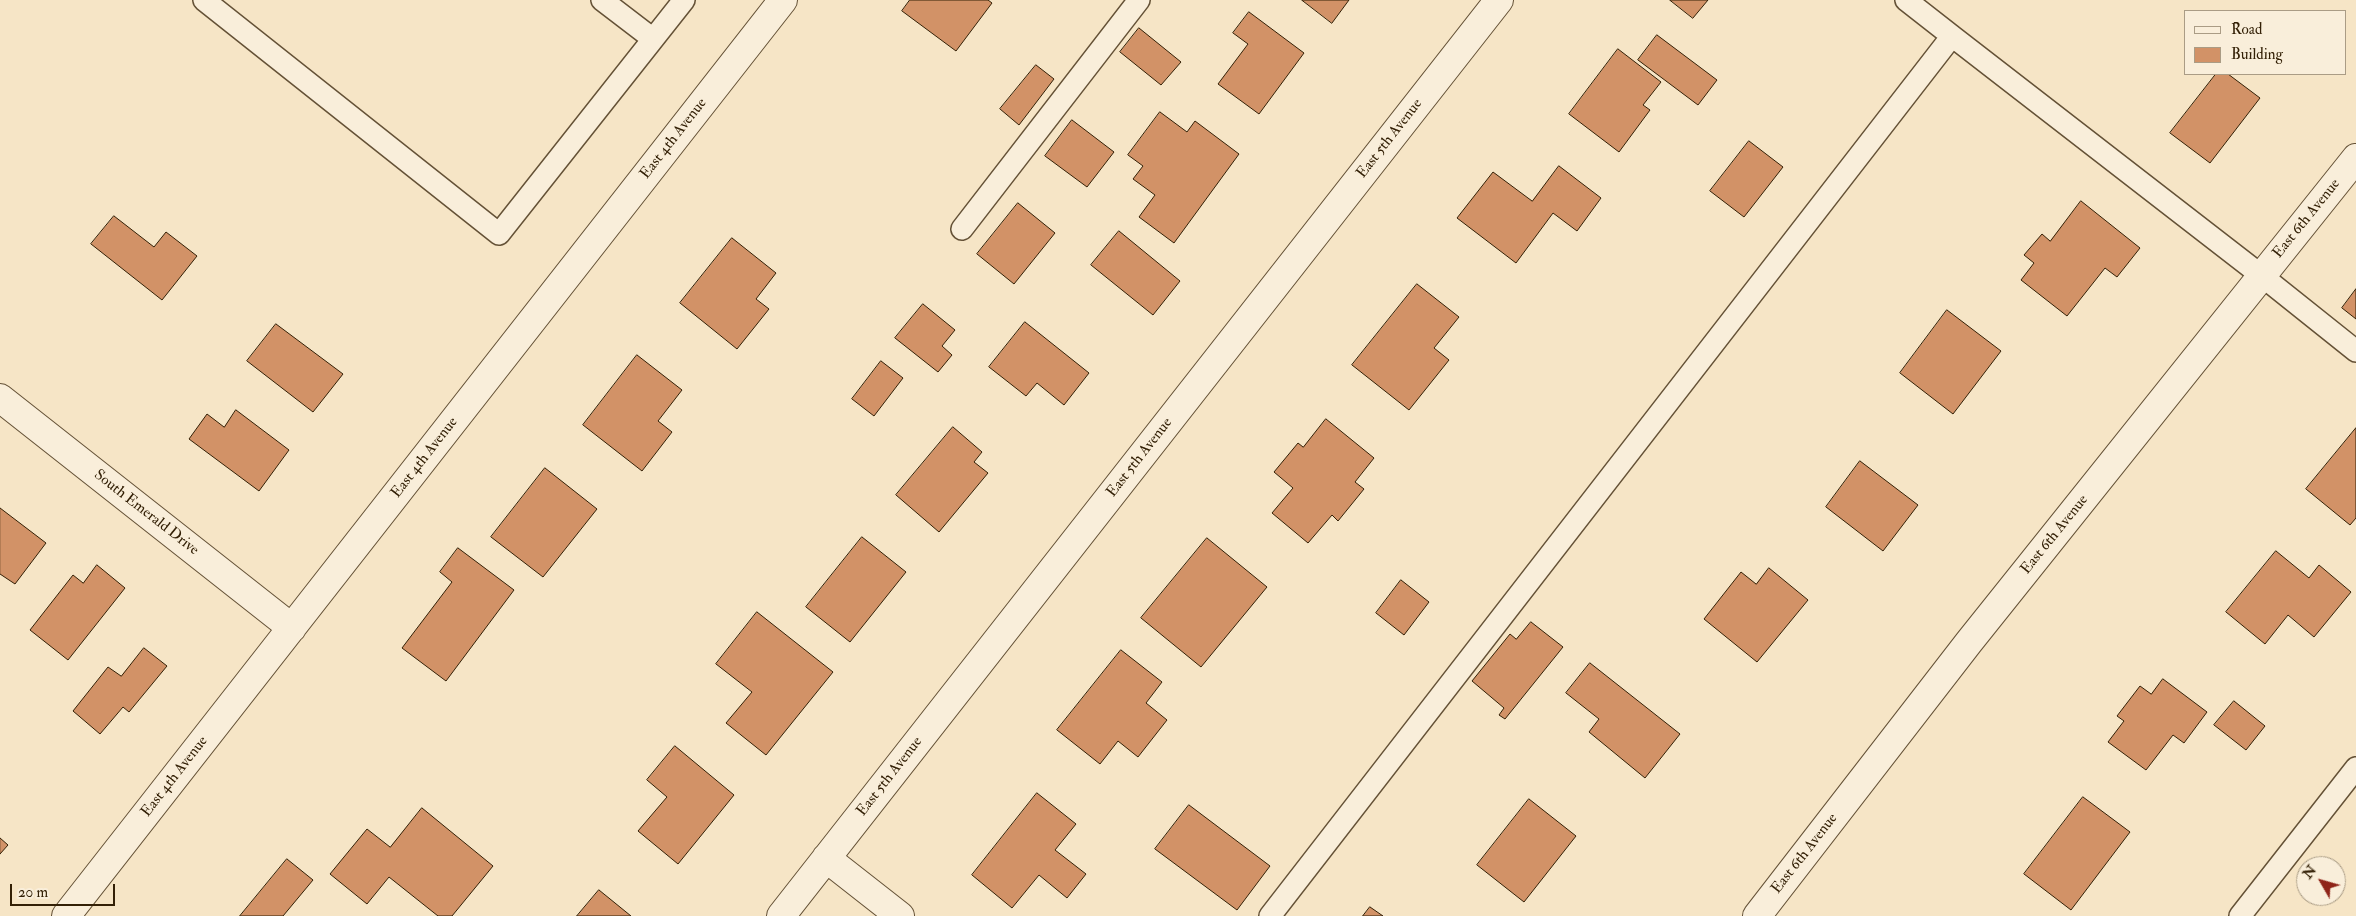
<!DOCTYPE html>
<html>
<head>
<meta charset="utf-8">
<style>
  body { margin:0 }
  #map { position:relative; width:2356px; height:916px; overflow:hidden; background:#f6e5c6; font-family:"IM FELL Double Pica",serif }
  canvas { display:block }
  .legend { position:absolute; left:2184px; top:10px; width:162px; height:65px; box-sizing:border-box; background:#f9eeda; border:1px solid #aa9c85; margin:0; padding:6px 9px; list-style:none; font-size:15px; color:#332006 }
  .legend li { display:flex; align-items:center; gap:10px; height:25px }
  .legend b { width:25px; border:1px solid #aa9c85 }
  .north { position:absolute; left:2296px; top:856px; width:50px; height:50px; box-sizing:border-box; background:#f9eeda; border:1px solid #aa9c85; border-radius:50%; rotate:308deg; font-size:14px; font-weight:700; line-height:20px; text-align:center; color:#332006 }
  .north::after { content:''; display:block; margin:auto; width:18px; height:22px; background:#8f2418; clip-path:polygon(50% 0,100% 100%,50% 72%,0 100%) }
  .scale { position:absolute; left:10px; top:884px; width:105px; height:22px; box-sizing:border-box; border:2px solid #332006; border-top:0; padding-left:6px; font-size:15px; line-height:18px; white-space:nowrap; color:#332006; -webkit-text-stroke:4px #f9eeda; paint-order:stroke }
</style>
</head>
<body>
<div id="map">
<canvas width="2356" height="916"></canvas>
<ul class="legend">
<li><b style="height:6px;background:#f9eeda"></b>Road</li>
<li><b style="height:14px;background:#d29267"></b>Building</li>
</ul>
<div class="north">N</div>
<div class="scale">20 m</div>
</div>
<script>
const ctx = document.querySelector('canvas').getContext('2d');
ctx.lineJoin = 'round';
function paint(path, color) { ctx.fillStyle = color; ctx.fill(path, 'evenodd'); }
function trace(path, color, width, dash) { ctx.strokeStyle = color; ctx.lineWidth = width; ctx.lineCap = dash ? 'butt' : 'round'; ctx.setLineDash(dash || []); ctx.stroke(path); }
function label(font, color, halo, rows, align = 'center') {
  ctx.font = font + ' "IM FELL Double Pica",serif'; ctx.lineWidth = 4; ctx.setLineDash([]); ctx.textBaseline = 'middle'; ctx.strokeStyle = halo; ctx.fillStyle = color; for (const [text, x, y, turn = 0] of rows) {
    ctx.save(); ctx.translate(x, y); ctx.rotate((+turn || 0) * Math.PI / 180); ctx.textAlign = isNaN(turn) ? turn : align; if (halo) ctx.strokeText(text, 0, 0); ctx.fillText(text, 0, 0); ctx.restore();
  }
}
const building = new Path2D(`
  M910 0H988L992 3 956 51 902 11Z
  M1302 0H1349L1332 23Z
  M1670 0H1708L1693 18Z
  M1249 12 1304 53 1259 114 1218 84 1248 44 1233 33Z
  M1139 28 1181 62 1161 85 1120 52Z
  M1657 35 1717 80 1698 105 1638 60Z
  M1618 49 1661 82 1643 105 1650 110 1619 152 1569 114Z
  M1036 65 1054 79 1019 125 1000 109Z
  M2216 74H2228L2260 98 2210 163 2170 133Z
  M1160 112 1187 132 1195 121 1239 154 1174 243 1139 217 1155 195 1133 179 1143 166 1128 155Z
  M1072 120 1114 152 1087 187 1045 156Z
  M1749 141 1783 167 1744 217 1710 191Z
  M1559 166 1601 198 1577 231 1553 213 1516 263 1457 218 1493 172 1532 201Z
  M2081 201 2140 248 2117 277 2105 268 2067 316 2021 280 2034 263 2024 255 2042 234 2050 241Z
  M1018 203 1055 233 1014 284 977 254Z
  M114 216 154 247 166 232 197 256 162 300 91 244Z
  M1119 231 1180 281 1153 315 1091 265Z
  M732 238 776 273 756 299 769 309 737 349 680 303Z
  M1417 284 1459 317 1434 348 1449 360 1409 410 1352 365Z
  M2356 289V319L2342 308Z
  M923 304 955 330 942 346 952 355 938 372 895 338Z
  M1947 310 2001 351 1953 414 1900 373Z
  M1025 322 1089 373 1064 405 1037 383 1026 396 989 367Z
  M276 324 343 374 313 412 247 361Z
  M637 355 682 390 658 421 672 432 642 471 583 425Z
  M881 361 903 378 874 416 852 399Z
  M236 410 289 450 259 491 189 439 207 414 224 427Z
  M1326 419 1374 458 1355 482 1364 489 1338 521 1332 515 1308 543 1272 513 1293 488 1274 472 1298 443 1303 447Z
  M953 427 982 452 974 462 988 473 939 532 896 495Z
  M2356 428V518L2350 525 2306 489Z
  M1860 461 1918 505 1883 551 1826 507Z
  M545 468 597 509 543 577 491 537Z
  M0 508 46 543 15 584 0 574Z
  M862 537 906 572 850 642 806 607Z
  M1207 538 1267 587 1201 667 1141 618Z
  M458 548 514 590 446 681 402 648 452 582 440 572Z
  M2276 551 2309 578 2319 565 2351 592 2314 637 2288 615 2265 644 2226 612Z
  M97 565 125 588 68 660 30 630 73 575 83 583Z
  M1769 568 1808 600 1757 662 1704 619 1741 572 1756 584Z
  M1401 580 1429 602 1404 635 1376 613Z
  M757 612 833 672 766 755 726 723 752 692 716 664Z
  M1531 622 1563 647 1505 719 1499 715 1504 708 1472 681 1510 634 1516 639Z
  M144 648 167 666 129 712 123 707 100 734 73 711 108 667 121 676Z
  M1121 650 1162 682 1146 703 1167 720 1138 757 1118 741 1100 764 1057 730Z
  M1590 663 1680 734 1645 778 1589 732 1599 719 1566 693Z
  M2163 679 2207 712 2184 743 2173 735 2146 770 2108 742 2124 721 2117 716 2140 686 2151 694Z
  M2234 701 2265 726 2246 750 2214 725Z
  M675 746 734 795 678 864 638 831 667 797 647 780Z
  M1037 793 1076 824 1055 850 1086 874 1067 898 1039 875 1012 908 972 875Z
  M2083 797 2130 832 2071 910 2024 874Z
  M1529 799 1576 836 1524 902 1477 865Z
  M1189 805 1270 866 1237 910 1155 849Z
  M422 808 493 866 452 916H438L389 877 367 904 330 874 367 829 390 847Z
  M0 838 8 845 0 854Z
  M287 859 313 880 283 916H240Z
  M599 890 631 916H577Z
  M1370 907 1383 916H1363Z`);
paint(building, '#d29267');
trace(building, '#332006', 1);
const service = new Path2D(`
  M204 0 499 234 684 0
  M602 0 653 39
  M1952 36 2262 276 2356 351
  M962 229 1139 0
  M1270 916 1952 36 1906 0
  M2240 916 2356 768`);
const minor = new Path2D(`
  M0 398 292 628
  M826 858 900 916
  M66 916 783 0
  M781 916 1499 0
  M1757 916 1969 642 2356 158`);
trace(service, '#645136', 24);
trace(minor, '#645136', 30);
trace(service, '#f9eeda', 21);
trace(minor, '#f9eeda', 28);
label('15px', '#332006', '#f9eeda', [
  ["East 4th Avenue",674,139,-52],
  ["East 5th Avenue",1390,139,-52],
  ["East 6th Avenue",2307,219,-51],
  ["East 4th Avenue",425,458,-52],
  ["East 5th Avenue",1140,458,-52],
  ["South Emerald Drive",146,513,38],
  ["East 6th Avenue",2055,535,-51],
  ["East 4th Avenue",175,777,-52],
  ["East 5th Avenue",890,777,-52],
  ["East 6th Avenue",1805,854,-52]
]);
</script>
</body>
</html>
